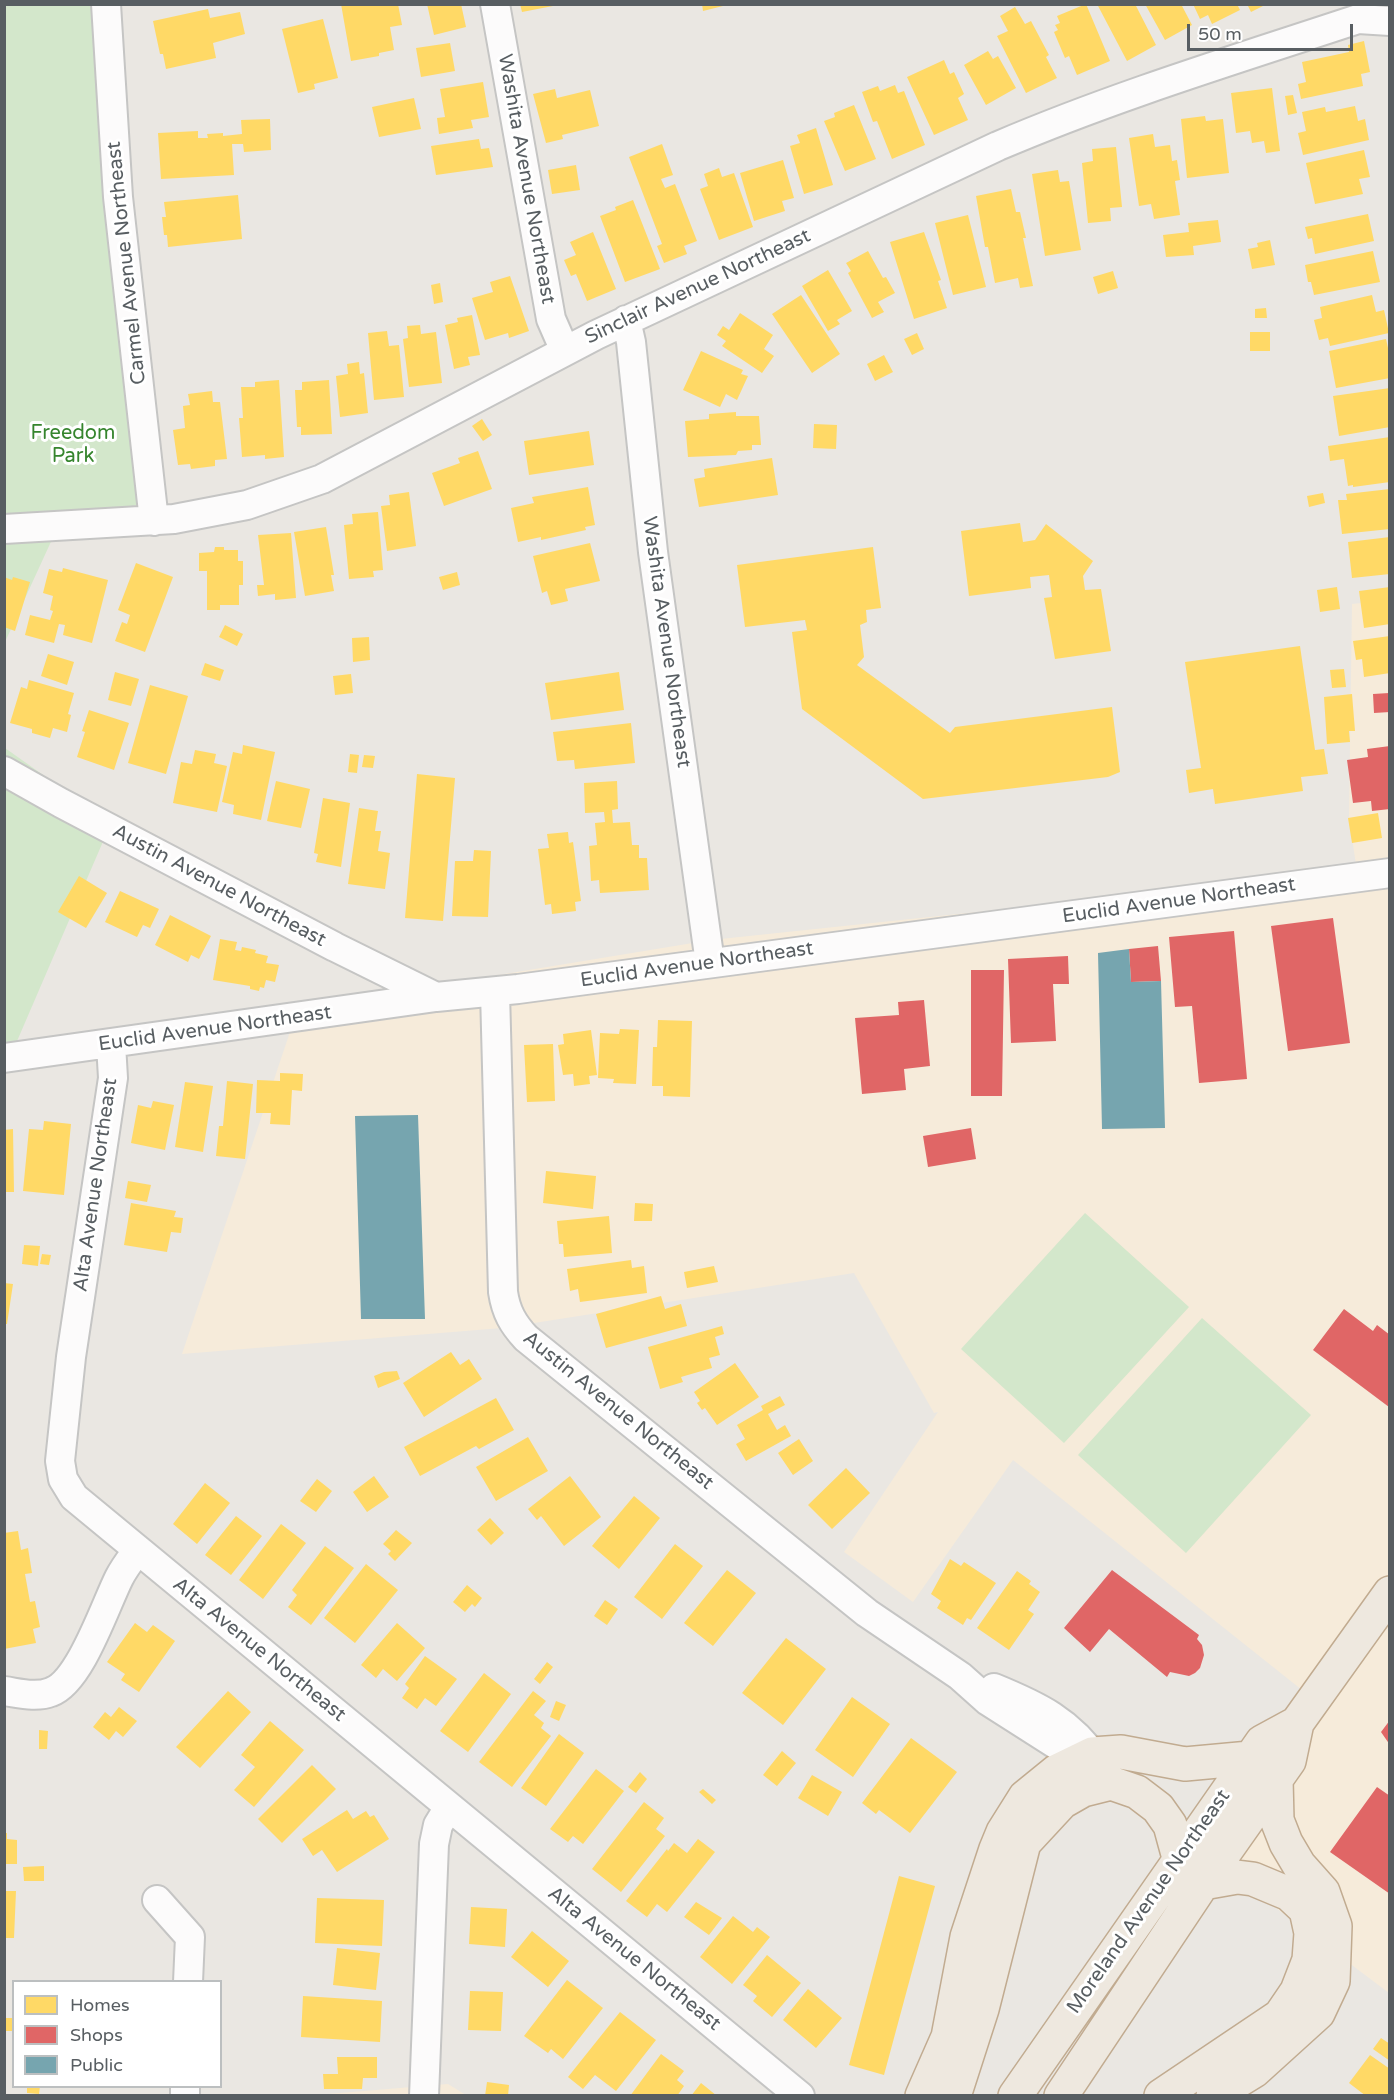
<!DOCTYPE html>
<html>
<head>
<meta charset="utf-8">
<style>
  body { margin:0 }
  #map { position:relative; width:1394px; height:2100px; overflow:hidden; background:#eae7e2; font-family:"Varela Round",sans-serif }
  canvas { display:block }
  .frame { position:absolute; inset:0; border:6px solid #585e62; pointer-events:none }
  .legend { position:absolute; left:12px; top:1980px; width:210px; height:108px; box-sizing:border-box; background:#fff; border:2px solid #bcbfc0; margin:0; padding:8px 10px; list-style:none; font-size:18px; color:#585e62 }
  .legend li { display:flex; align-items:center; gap:12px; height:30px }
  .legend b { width:30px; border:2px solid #bcbfc0 }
  .scale { position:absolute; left:1187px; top:24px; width:166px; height:27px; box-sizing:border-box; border:3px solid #585e62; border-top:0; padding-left:8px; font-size:18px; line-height:21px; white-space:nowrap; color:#585e62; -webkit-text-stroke:4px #fff; paint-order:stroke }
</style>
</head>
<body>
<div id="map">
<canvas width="1394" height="2100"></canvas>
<div class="frame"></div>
<ul class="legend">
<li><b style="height:16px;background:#ffd966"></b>Homes</li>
<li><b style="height:16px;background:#e06666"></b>Shops</li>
<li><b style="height:16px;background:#76a5af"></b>Public</li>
</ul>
<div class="scale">50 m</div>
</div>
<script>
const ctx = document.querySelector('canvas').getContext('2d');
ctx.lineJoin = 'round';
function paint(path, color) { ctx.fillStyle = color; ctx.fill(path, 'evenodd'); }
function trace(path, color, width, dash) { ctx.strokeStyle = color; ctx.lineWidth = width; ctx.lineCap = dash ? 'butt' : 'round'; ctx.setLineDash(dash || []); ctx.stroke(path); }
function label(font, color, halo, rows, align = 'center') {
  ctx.font = font + ' "Varela Round",sans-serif'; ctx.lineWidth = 6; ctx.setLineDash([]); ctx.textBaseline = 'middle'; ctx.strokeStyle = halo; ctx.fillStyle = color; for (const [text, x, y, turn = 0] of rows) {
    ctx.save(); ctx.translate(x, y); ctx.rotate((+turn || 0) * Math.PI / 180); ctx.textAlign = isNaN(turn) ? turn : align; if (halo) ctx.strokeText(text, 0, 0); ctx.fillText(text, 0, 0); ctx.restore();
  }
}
paint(new Path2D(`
  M1389 600V1993L1203 1853 1302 1690 1013 1460 913 1602 844 1552 938 1412 934 1413 854 1273 502 1328 182 1354 298 1008 711 940 1357 872 1349 817 1352 604Z
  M448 2084 466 2095 304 2096Z`), '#f6ebda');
paint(new Path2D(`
  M5 5H104L146 503 60 522 5 642Z
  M5 748 111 823 5 1069 4 748Z
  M1085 1213 1189 1307 1064 1443 961 1349Z
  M1202 1318 1311 1415 1186 1553 1078 1455Z`), '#d3e7cb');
paint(new Path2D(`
  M341 4H398L402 25 390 27 394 50 379 53V56L351 61Z
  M427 4H461L466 27 434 35Z
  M520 4H552L553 6 522 12Z
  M702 4H727V5L703 11Z
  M1086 4 1110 61 1077 75 1069 56 1065 58 1054 32 1058 30 1055 25 1060 23 1057 16Z
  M1097 4H1135L1156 45 1127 61Z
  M1145 4H1181L1192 25 1165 40Z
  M1193 4H1237L1240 10 1212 24 1208 15 1200 19Z
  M1247 4H1267L1251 12Z
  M1015 7 1025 24 1031 21 1049 55 1046 57 1057 78 1026 93 997 36 1008 31 1000 16Z
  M208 9 210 18 240 12 245 34 213 43 216 58 166 69 163 54H160L153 21Z
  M323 19 338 78 314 84 315 89 298 93 282 29Z
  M1364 41 1370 72 1361 74 1363 86 1301 99 1298 84 1306 82 1302 62 1349 52 1348 45Z
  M450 43 455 71 421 77 416 48Z
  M988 51 993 59 998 56 1016 88 986 105 964 65Z
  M944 60 950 74 954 72 964 94 958 98 968 120 934 135 907 77Z
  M483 82 489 117 471 120 473 128 439 134 437 118 445 117 440 89Z
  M895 85 898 93 904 91 925 145 892 159 877 121 873 122 862 92 878 86 880 91Z
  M1272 88 1280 151 1266 153 1264 141 1252 143 1250 131 1236 133 1231 93Z
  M555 89 557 98 590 90 599 126 562 135 563 139 546 143 533 94Z
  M1293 95 1297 113 1288 115 1285 96Z
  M414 98 421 129 379 137 372 107Z
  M854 105 876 159 845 171 824 121 835 117 834 113Z
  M1355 106 1358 121 1365 119 1369 140 1303 155 1298 133 1306 131 1302 112 1325 107 1326 112Z
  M1205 116 1206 121 1223 119 1229 173 1187 178 1181 119Z
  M270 119 271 150 244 152 243 144H232L234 175 161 179 158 133 198 131V138H208L207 134 223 133V136L242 134 241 120Z
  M816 128 833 185 804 194 790 146 800 143 797 135Z
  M1153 134 1155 147 1170 145 1172 161 1177 160 1180 180 1175 181 1180 215 1154 219 1151 204 1139 206 1129 138Z
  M479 139 481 149 489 148 493 167 436 175 431 146Z
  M662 144 673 175 661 179 665 188 675 184 697 241 684 246 687 254 664 263 657 246 662 244 629 157Z
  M1116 147 1122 207 1110 208 1111 221 1088 223 1082 163 1093 161 1092 149Z
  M1364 150 1370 177 1359 179 1363 194 1315 204 1306 163Z
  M783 160 794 198 782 201 785 211 754 221 740 173Z
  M576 165 580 190 552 194 548 170Z
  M719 168 722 177 734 173 753 227 719 240 700 189 708 186 704 174Z
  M1058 170 1060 182 1069 181 1081 250 1045 256 1032 174Z
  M1011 189 1016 212H1020L1026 238H1023L1033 286 1020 288 1018 278 995 283 988 247H985L976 196Z
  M238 195 242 239 168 247 167 235H164L162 217H166L164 202Z
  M633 200 660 269 625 282 600 216 616 210 615 207Z
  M1368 214 1374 241 1315 254 1312 238 1308 239 1305 227Z
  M968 215 986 287 953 295 935 223Z
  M1218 220 1221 242 1193 246 1194 255 1166 257 1163 235 1189 232 1188 223Z
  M593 232 616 289 587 301 576 274 571 276 564 260 576 255 570 242Z
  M924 232 941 280 938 281 947 308 914 319 890 242Z
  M1270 240 1275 265 1252 269 1248 249 1258 247 1257 243Z
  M868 251 883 278 886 277 895 293 878 302 884 312 872 318 848 273 851 271 846 263Z
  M1373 251 1380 282 1314 295 1311 282H1308L1305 265Z
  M828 270 852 311 837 320 840 324 828 331 802 286Z
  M1113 271 1118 288 1098 294 1093 277Z
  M510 276 529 331 509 338 508 333 485 340 472 298 493 292 490 282Z
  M440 283 443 302 434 304 431 285Z
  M801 295 840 354 812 373 772 314Z
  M1372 295 1376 312 1384 310 1389 333 1330 346 1328 338 1319 340 1314 320 1322 318 1320 307Z
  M1266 308 1267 318H1255V309Z
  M740 313 773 335 764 349 774 356 762 373 722 346 726 341 717 335 723 326 729 330Z
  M472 315 480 355 468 357 470 365 454 369 445 325 458 322 457 318Z
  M420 325 421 334 436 332 442 383 409 387 403 339 408 338 407 326Z
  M387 331 389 346 399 345 404 397 374 400 368 333Z
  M1250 332H1270V351H1250Z
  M917 333 924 349 912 355 904 339Z
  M1386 339 1390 357V378L1336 388 1329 351Z
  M701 351 743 370 741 374 748 376 737 400 726 394 720 407 683 390Z
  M884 355 893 372 875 381 867 364Z
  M359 362 360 374 364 373 368 413 340 417 336 376 348 374 347 364Z
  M279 380 284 457 265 459V455L242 457 239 418H243L241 387H255V382Z
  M329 380 332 434 301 435V427H297L295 390H302V382Z
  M1390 388V427L1339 436 1333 396Z
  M212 391 213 402H220L227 459 215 460V466L191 469 190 464 178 465 173 430 185 428 183 406 190 405 188 394Z
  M736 412V416H759L761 445H752V450L738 451 736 455 688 457 685 421 709 419V414Z
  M482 419 492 435 483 441 472 426Z
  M814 424 837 425 836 449 813 448Z
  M589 431 594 465 529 475 524 441Z
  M1390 437V482L1353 487V485L1348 486 1344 459 1330 461 1328 446Z
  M478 451 492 489 444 506 432 473 460 463 458 458Z
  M772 458 778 495 699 507 694 479 705 477 704 469Z
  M588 487 595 525 585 527 586 530 541 540V537L518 542 511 508 534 503 532 497Z
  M1390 489V529L1342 534 1338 500H1347L1346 494Z
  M409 492 416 546 387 551 381 506 390 505 389 495Z
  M1323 493 1325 503 1309 507 1307 496Z
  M378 512 383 570 373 571 374 577 349 579 344 525 353 524 352 514Z
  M1020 523 1023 542 1035 540 1046 524 1093 561 1083 576 1085 590 1101 589 1111 651 1055 659 1044 598 1052 597 1049 575 1030 577 1031 588 969 596 961 531Z
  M326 527 334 575H331L334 591 305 596 294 532Z
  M291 533 296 598 275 600V594L258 596 257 585H264L258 535Z
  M1390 537V574L1352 578 1348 542Z
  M590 543 600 581 565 589 568 601 551 605 547 591 542 593 533 556Z
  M215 547H224V550H238V561H243V585H239V605H220V610H207V571H199V553L214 552Z
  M873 547 881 608 866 610 867 622 860 625 864 657 857 665 950 733 955 727 1112 707 1120 772 1108 777 923 799 802 709 792 632 807 630 805 620 745 627 737 565Z
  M136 563 173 577 145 652 115 641 122 622 127 624 130 615 118 610Z
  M63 568 108 580 92 643 63 635 65 625 59 624 54 643 25 635 30 615 50 620 53 611 50 610 53 596 43 593 49 569 62 572Z
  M457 572 460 585 443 590 439 577Z
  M4 577 12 580 13 577 30 582 15 631 4 627Z
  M1337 587 1340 609 1320 612 1317 590Z
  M1390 587V624L1364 628 1359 591Z
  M225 625 243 634 237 646 219 637Z
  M1390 636V673L1364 677 1362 659 1356 660 1353 641Z
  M369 637 370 660 353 662 352 638Z
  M1300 646 1315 750 1324 749 1328 774 1301 777 1303 791 1215 804 1213 789 1189 793 1186 770 1201 768 1185 662Z
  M48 654 74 662 67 685 41 676Z
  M205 663 224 670 220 681 201 675Z
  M1344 669 1346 687 1332 688 1330 670Z
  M115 672 139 679 131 706 108 700Z
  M619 672 624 710 551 720 545 683Z
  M351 674 353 693 335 695 333 676Z
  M29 680 74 693 68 714 71 715 67 732 53 728 50 738 32 733V729L10 723 21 687 27 689Z
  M150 685 188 696 166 774 128 763Z
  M1352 694 1355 731H1349L1350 742 1327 744 1324 697Z
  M89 710 129 723 114 770 77 757 85 732 82 731Z
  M631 723 635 763 575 769 574 760 557 761 553 732Z
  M243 745 275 752 261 820 233 814 234 805 222 802 233 752 242 754Z
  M195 750 216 754 214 763 227 766 217 812 173 803 181 762 192 764Z
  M350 754 359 755 357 773 348 772Z
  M364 755 375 756 373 768 362 767Z
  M417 774 455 778 443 921 405 918Z
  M276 781 310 789 301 828 267 821Z
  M617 781 618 809 612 810 613 823 630 822 632 845H639V858H647L649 890 600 893 599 880 591 881 589 846 597 845 595 823 605 822 604 812 585 813 584 783Z
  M323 798 350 803 341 867 316 862 318 854 314 853Z
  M359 808 378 811 375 831H381L378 851 390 853 385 889 348 884Z
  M1378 813 1382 838 1352 843 1348 818Z
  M568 832 569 843 573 842 581 901 575 902 576 911 552 914 551 904 545 905 538 849 549 848 547 834Z
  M474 850 491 851 488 917 452 916 455 861H473Z
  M79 876 107 893 86 928 58 912Z
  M120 891 159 909 150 928 143 925 137 937 105 922Z
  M170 915 211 936 199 959 191 955 188 962 155 945Z
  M220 939 237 942 235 950 241 951 242 947 256 950 255 953 268 956 266 963 279 965 275 982 266 980 264 988 260 987 259 991 250 989V986L213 980Z
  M658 1020 692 1021 690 1097 663 1096V1086H652L653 1047H657Z
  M620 1029 639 1030 636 1084 613 1083 614 1079 598 1078 600 1033 619 1034Z
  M591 1030 597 1075 589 1076 590 1084 574 1086 573 1074 563 1075 558 1045 564 1044 563 1034Z
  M553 1044 555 1101 527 1102 524 1045Z
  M280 1073 303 1074 302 1091 292 1090 290 1125 270 1124 271 1113H256L257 1080 280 1081Z
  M227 1081 253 1084 245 1159 216 1156 219 1126H223Z
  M185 1082 213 1086 203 1152 175 1147Z
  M153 1101 174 1105 165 1150 131 1143 138 1105 151 1108Z
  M44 1121 71 1124 64 1195 23 1191 29 1129 43 1130Z
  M13 1129 14 1192H4V1130Z
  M546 1171 596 1176 593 1209 543 1203Z
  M128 1181 151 1185 147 1202 125 1198Z
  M131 1203 176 1211 174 1217 183 1218 181 1233 171 1232 167 1252 124 1245Z
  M635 1203 653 1204 652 1221H634Z
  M609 1216 612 1253 564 1257 563 1244H559L557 1221Z
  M24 1245 40 1246 38 1266 22 1264Z
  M42 1254 51 1255 49 1265 40 1264Z
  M631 1260 632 1268 644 1266 647 1293 580 1302 578 1289 570 1291 567 1269Z
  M714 1266 718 1282 687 1288 684 1272Z
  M4 1283 13 1284 7 1324H4Z
  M661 1296 665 1309 681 1304 687 1326 606 1348 596 1314Z
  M722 1326 724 1334 715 1337 720 1355 709 1358 712 1368 681 1377 683 1382 660 1389 648 1347Z
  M451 1352 460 1365 469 1359 482 1379 424 1417 403 1383Z
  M735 1363 759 1397 717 1425 705 1408 702 1410 697 1403 700 1401 694 1392Z
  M397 1371 400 1379 378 1388 374 1376 384 1372Z
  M780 1396 785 1405 768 1414 777 1430 785 1425 791 1436 746 1461 736 1444 745 1439 737 1425 763 1410 761 1406Z
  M496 1398 514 1430 479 1449 476 1446 420 1476 404 1447Z
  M528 1437 548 1471 496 1501 476 1467Z
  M799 1439 813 1461 793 1475 778 1453Z
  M846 1468 870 1493 832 1529 808 1505Z
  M374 1476 389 1497 367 1512 353 1492Z
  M570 1476 601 1517 564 1546 541 1516 537 1520 528 1509Z
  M317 1479 332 1491 316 1512 300 1501Z
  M205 1483 230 1503 197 1544 173 1524Z
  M634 1496 660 1518 619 1569 592 1546Z
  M236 1516 262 1536 231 1575 205 1555Z
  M490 1518 504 1533 491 1545 477 1530Z
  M281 1524 306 1543 263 1599 239 1580Z
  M396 1530 412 1543 395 1561 388 1554 391 1551 383 1544Z
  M18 1531 21 1550 28 1548 32 1573 25 1574 30 1602 35 1601 40 1627 33 1629 36 1643 4 1649V1533Z
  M675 1544 703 1566 662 1619 634 1597Z
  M325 1546 354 1568 311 1625 288 1607 297 1595 292 1590Z
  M950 1559 961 1566 964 1562 996 1583 971 1620 967 1618 963 1625 937 1608 941 1601 931 1594Z
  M366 1564 398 1590 355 1643 324 1618Z
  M727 1570 756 1593 713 1646 684 1623Z
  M1017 1571 1031 1581 1029 1584 1040 1592 1028 1610 1034 1614 1009 1650 977 1628Z
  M467 1585 482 1598 475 1607 472 1604 465 1612 453 1602Z
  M605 1600 618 1609 607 1625 594 1616Z
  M135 1623 147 1632 153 1625 175 1641 139 1692 121 1680 125 1674 107 1662Z
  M397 1623 425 1648 397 1681 383 1669 376 1678 361 1665Z
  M786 1638 826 1669 783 1725 742 1693Z
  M425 1656 457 1679 436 1706 425 1698 417 1709 402 1698 409 1688 405 1684Z
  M547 1662 553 1667 540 1684 534 1679Z
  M484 1673 511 1694 468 1752 440 1731Z
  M228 1691 251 1712 200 1768 176 1747Z
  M533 1691 546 1701 534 1715 544 1723 541 1728 551 1736 512 1787 479 1762Z
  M852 1697 890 1724 853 1777 815 1750Z
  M556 1701 566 1705 559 1721 550 1717Z
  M119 1707 137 1721 123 1737 116 1731 109 1740 93 1727 105 1712 111 1717Z
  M270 1721 304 1750 254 1807 234 1790 255 1767 241 1755Z
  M39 1730 48 1731 47 1749H39Z
  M559 1734 584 1753 546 1806 521 1788Z
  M911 1738 957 1772 910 1833 879 1810 876 1814 862 1803Z
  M782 1751 796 1763 777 1786 763 1775Z
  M312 1765 336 1789 282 1843 258 1819Z
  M596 1769 624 1791 583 1844 573 1836 568 1842 550 1829Z
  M640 1772 647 1779 636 1793 628 1787Z
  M812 1775 842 1792 828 1816 798 1798Z
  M703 1789 716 1800 712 1804 699 1792Z
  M644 1802 664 1818 656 1829 665 1836 621 1892 592 1869Z
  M347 1810 353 1819 366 1811 370 1817 374 1815 389 1839 337 1872 322 1850 313 1856 302 1839Z
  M4 1833H7V1839L17 1840V1864H4Z
  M698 1839 715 1852 667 1912 657 1904 647 1917 626 1901 667 1849 668 1851 674 1843 687 1853Z
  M44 1866V1881H24L23 1867Z
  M899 1876 935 1886 884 2075 849 2065Z
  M4 1891H16L14 1938H4Z
  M317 1898 384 1900 382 1946 315 1943Z
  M696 1902 722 1918 709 1935 684 1917Z
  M471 1907 507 1909 505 1947 469 1944Z
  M733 1916 753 1932 757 1927 770 1937 732 1984 700 1957Z
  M532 1931 569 1961 548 1987 511 1957Z
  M337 1948 380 1953 376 1990 333 1985Z
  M767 1955 801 1983 772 2017 753 2001 757 1996 743 1985Z
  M567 1980 603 2008 563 2059 551 2049 548 2053 524 2036Z
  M808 1989 842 2018 816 2048 783 2020Z
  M470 1991 503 1992 501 2031 468 2030Z
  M303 1996 382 2001 380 2042 301 2037Z
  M620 2012 656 2040 616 2091 595 2075 583 2089 568 2077Z
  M4 2018H14V2031H4Z
  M1381 2038 1390 2044V2061L1373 2049Z
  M661 2054 684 2071 677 2080 684 2086 677 2096H630Z
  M1370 2055 1390 2069V2096H1366L1349 2083Z
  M337 2057H377V2078H363L362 2089H324L323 2074H338Z
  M487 2082 509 2085 508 2096H485Z
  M701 2083 706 2087 717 2096H691Z
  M27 2086H40L39 2094 27 2093Z`), '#ffd966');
paint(new Path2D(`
  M1389 693 1390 712 1374 713 1373 694Z
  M1390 746V809L1372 811 1371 801 1353 803 1347 760 1368 757 1367 749Z
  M1333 918 1350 1043 1288 1051 1271 926Z
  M1234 931 1247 1079 1199 1083 1192 1006 1175 1007 1169 937Z
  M1158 946 1161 981 1131 982 1129 949Z
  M1068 956 1069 984H1053L1056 1041 1011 1043 1008 959Z
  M971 970H1004L1002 1096H971Z
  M924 1000 930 1066 904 1069 906 1090 862 1094 855 1018 899 1015 898 1002Z
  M971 1128 976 1159 928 1167 923 1136Z
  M1344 1309 1373 1331 1377 1325 1390 1335 1389 1407 1313 1350Z
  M1112 1570 1199 1635 1197 1639 1202 1645 1204 1655 1200 1668 1195 1673 1189 1676 1170 1672 1167 1677 1109 1629 1090 1652 1064 1628Z
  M1390 1720V1745L1381 1732Z
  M1377 1787 1390 1796V1894L1330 1852Z`), '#e06666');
paint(new Path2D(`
  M1129 949 1131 982 1161 981 1165 1128 1102 1129 1098 953Z
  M418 1115 425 1319H361L355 1116Z`), '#76a5af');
const minor = new Path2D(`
  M106 4 118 197 154 521
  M495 4 551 319 565 351
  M626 320 631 342 653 552 710 963
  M4 529 174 519 247 505 322 479 596 335 998 146C1115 96 1237 59 1358 19L1390 21
  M4 771 61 803 335 947 436 997
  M495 992 503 1292C506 1312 513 1324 526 1338L867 1613 960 1676 988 1701 1079 1759 1091 1775
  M111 1044 113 1078 71 1357 60 1461 63 1479 74 1497 800 2096
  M4 1058 436 997 518 989 1390 873
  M994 1688C1038 1706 1070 1721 1098 1762
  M4 1691C19 1693 36 1698 51 1692 80 1682 105 1606 119 1578 124 1568 131 1559 137 1551
  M157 1900 190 1937 188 1982
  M185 2096V2086
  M424 2096 434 1844 438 1825 449 1807`);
const highway = new Path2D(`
  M922 2096 948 2037 967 1937 996 1849 1003 1832 1025 1797 1057 1771 1092 1754 1121 1752 1185 1764 1250 1758
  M954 2096 982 2009 1024 1843 1062 1802 1083 1790 1111 1783 1137 1792 1158 1808 1170 1825 1179 1858
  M1015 2096 1262 1742 1297 1723
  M1061 2096 1203 1883 1289 1761 1297 1723 1390 1593
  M1161 2096 1280 2016 1297 1991 1309 1960 1311 1933 1306 1910 1289 1894 1253 1879 1237 1877 1203 1883
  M1213 2096 1254 2071 1318 2013 1333 1981 1335 1926 1323 1892 1299 1865 1286 1843 1277 1820 1276 1779`);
trace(minor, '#c5c5c4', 32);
trace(highway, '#c1ab90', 36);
trace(minor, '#fcfbfb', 28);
trace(highway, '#eee8df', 33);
label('20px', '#585e62', '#fff', [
  ["Washita Avenue Northeast",526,179,80],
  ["Carmel Avenue Northeast",127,263,-96],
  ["Sinclair Avenue Northeast",698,287,-25],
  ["Washita Avenue Northeast",666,642,82],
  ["Austin Avenue Northeast",219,886,28],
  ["Euclid Avenue Northeast",1179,901,-8],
  ["Euclid Avenue Northeast",697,965,-8],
  ["Euclid Avenue Northeast",215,1029,-8],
  ["Alta Avenue Northeast",96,1185,-82],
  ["Austin Avenue Northeast",618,1411,39],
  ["Alta Avenue Northeast",259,1650,39],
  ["Moreland Avenue Northeast",1149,1902,-55],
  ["Alta Avenue Northeast",634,1959,39]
]);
label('20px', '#36852e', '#fff', [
  ["Freedom",73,434],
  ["Park",73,457]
]);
</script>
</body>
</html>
